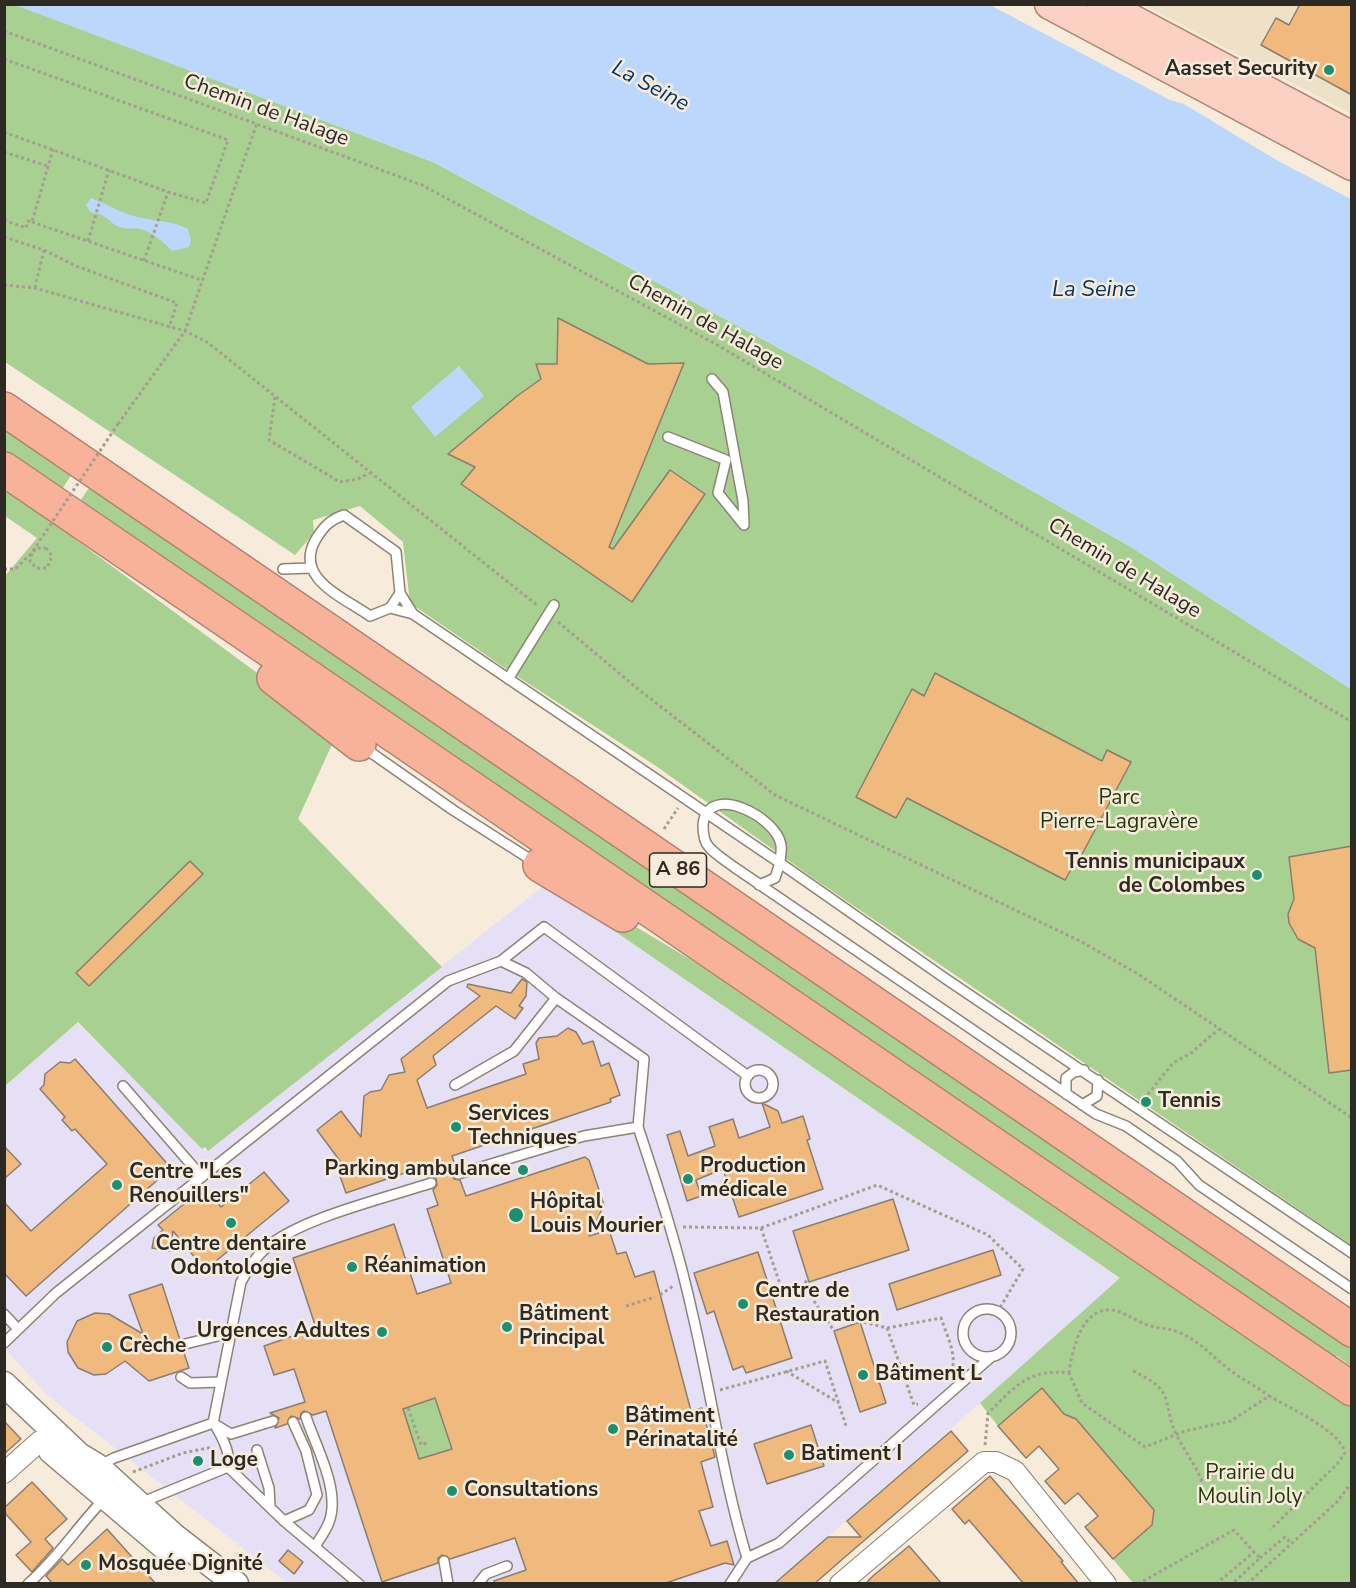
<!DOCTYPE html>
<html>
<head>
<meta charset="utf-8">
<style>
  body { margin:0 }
  #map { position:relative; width:1356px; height:1588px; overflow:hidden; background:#f7ecdb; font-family:"Nunito Sans",sans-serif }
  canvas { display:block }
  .frame { position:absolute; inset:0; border:6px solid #2d2923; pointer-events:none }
</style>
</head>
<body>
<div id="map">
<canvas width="1356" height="1588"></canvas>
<div class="frame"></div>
</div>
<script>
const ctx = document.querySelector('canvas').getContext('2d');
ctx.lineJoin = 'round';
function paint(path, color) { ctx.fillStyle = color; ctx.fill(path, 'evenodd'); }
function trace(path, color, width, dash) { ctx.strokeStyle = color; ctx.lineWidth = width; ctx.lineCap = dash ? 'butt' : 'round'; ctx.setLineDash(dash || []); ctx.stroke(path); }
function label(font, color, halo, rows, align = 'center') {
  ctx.font = font + ' "Nunito Sans",sans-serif'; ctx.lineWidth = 5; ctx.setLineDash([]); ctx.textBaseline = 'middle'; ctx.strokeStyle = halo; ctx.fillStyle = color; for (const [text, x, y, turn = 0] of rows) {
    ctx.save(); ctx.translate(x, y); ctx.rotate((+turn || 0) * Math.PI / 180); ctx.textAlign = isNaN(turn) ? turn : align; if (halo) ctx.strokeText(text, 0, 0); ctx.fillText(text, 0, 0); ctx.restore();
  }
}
paint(new Path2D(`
  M1144 5H1351V114Z`), '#efe0c8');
paint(new Path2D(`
  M546 884 1121 1279 782 1577 788 1583H287L47 1395 5 1349V1086L77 1023 206 1151Z`), '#e5e0f6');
paint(new Path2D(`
  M15 4 433 162 816 368 1131 547 1351 689V1245L813 878 656 766 512 673 410 603 403 542 360 506 313 520 314 533 295 555 5 362 4 5Z
  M4 421 75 469 59 494 5 456Z
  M93 482 1351 1341V1366L1337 1356 1329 1362 78 504Z
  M4 487 260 675 334 740 298 819 442 967 208 1151 205 1147 202 1149 78 1022 5 1086V576L37 538 5 516Z
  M546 884 568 886 698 964 1351 1407V1583H1133L1113 1559 1150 1527 1154 1510 1076 1419 1064 1414 1043 1389 998 1426 980 1403 1120 1278Z
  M435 1398 452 1449 419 1459 403 1409Z`), '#a8d090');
paint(new Path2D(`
  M15 5H990L1170 100 1184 104 1278 161 1351 199V689L1131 547 816 368 433 162Z
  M91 198C104 203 116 210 130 215 149 221 172 220 188 229L191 240 189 247 172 251C164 242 153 233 141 229 136 227 129 230 123 228 108 225 112 215 90 212L86 205Z
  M459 366 484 396 435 437 411 407Z`), '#bbd8fc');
const building = new Path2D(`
  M1300 4H1352V95L1261 45 1276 18 1289 25Z
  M558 318 648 364 684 363 609 547 613 549 670 470 705 494 632 602 461 484 475 467 448 454 517 396 541 379 536 364H557Z
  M935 673 1102 761 1107 750 1131 762 1079 860 1077 859 1065 880 907 798 896 818 856 797 912 689 924 696Z
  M1352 846V1070L1329 1073 1315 948 1298 939 1289 923 1288 914 1294 899 1289 857Z
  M190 861 203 874 89 986 76 973Z
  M522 979 527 982 526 996 519 1006 523 1008 515 1019 496 1006 433 1056 436 1065 417 1080 427 1108 526 1074 523 1064 539 1059 536 1043 539 1038 557 1036 568 1028 576 1032 583 1044 593 1041 601 1066 609 1063 620 1095 610 1099 611 1102 452 1156 456 1168 451 1175 454 1179 460 1180 466 1196 585 1157 589 1160 604 1205 589 1236 609 1230 617 1254 626 1252 635 1277 654 1271 691 1411 702 1408 715 1457 701 1462 713 1507 699 1511 711 1546 727 1541 734 1565 725 1563 663 1584H494V1581L526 1570 515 1538 450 1559 442 1555 438 1558V1563L382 1582 326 1411 313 1415 304 1411 301 1413 300 1419 291 1416 287 1424 275 1428 279 1418 270 1413 305 1402 294 1369 274 1375 264 1346 316 1328 293 1258 394 1224 417 1294 451 1283 427 1209 438 1205 433 1190 437 1185 436 1178 428 1177 425 1166 346 1193 335 1162 340 1161 317 1130 341 1111 361 1137 364 1096 370 1092 381 1090 389 1075 405 1072 401 1059 480 996 467 987 468 984 511 993ZM435 1398 452 1449 419 1459 403 1409Z
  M75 1059 171 1168 26 1296 4 1273V1202L31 1231 107 1164 75 1129 72 1131 62 1120 65 1117 40 1089 44 1085 45 1074 60 1062 70 1063Z
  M762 1103 778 1111 782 1123 803 1116 810 1139 807 1140 823 1189 739 1217 723 1169 696 1180 701 1196 687 1201 667 1135 680 1131 688 1156 715 1146 709 1127 733 1119 739 1138 770 1127Z
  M4 1146 21 1164 4 1179Z
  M264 1172 289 1201 205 1270 173 1231 170 1251 152 1248 154 1238 163 1230 158 1225 205 1187 221 1207Z
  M893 1199 909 1250 809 1282 793 1231Z
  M993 1250 1001 1275 897 1310 889 1284Z
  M758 1252 792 1358 746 1373 743 1366 733 1370 714 1311 707 1314 694 1273Z
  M162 1284 180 1340 179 1346 183 1350 189 1368 149 1381 125 1361 106 1374 94 1375 78 1368 68 1352 67 1342 77 1321 95 1313 109 1314 143 1334 129 1295Z
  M860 1322 886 1403 860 1412 834 1331Z
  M1042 1388 1064 1414 1076 1419 1154 1510 1152 1525 1113 1559 1085 1527 1098 1516 1078 1493 1065 1504 1045 1481 1059 1469 1039 1446 1026 1458 998 1426Z
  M4 1421 21 1439 4 1454Z
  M811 1425 824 1466 767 1484 754 1444Z
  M951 1431 968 1451 845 1557 814 1584H774L828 1537H861L847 1521Z
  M990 1476 1063 1561 1061 1562 1079 1584H1024L969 1520 965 1524 952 1509Z
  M32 1482 67 1519 45 1539 53 1548 32 1572 16 1555 31 1542 4 1512V1508Z
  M107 1529 156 1584H53L46 1576 62 1559 68 1565Z
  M909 1546 942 1584H865L874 1575Z
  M288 1550 303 1562 294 1574 279 1561Z`);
paint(building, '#f0b97e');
trace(building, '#8a7d70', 1.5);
const service = new Path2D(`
  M668 437 726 460 718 493 744 525 743 501 723 392 712 379
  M283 569 310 568
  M400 593 390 608 370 616C343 597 293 578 316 539 324 526 330 520 344 515L396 552 400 593 413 614
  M390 608 413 614 780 863 775 878 759 885
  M508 679 554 605
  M363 747 453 810 536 863
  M501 961 544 927 748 1076
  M745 1084a14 14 0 1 1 28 0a14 14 0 1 1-28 0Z
  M455 1085 514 1051 556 998
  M123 1086 202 1177
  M1066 1094V1078L1074 1072 1084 1070
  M1082 1105 1097 1096 1098 1080
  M458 1174 584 1136 638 1127C659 1190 679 1251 693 1316 712 1397 723 1478 747 1558L730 1584
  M1352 1253 946 979 780 863C780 857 782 850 781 845 777 817 707 781 703 825 703 832 704 842 709 847 716 855 726 861 734 867L1096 1114 1126 1126 1177 1161 1199 1185 1352 1289
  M963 1333a24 24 0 1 1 48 0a24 24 0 1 1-48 0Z
  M4 1314 18 1329
  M4 1343 56 1293 448 981 501 961 526 973 556 998 644 1059 638 1127
  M185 1344 230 1333
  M181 1377 190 1383 221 1382
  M306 1417C316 1447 341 1491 329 1522 326 1531 319 1539 315 1547
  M213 1423 231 1434 273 1421
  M215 1425C222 1437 231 1453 228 1467
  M257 1450 269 1488 270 1507
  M98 1466 114 1458 213 1423 241 1282C248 1270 255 1257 266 1248 300 1218 386 1198 431 1183
  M228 1467 284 1521 359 1584
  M140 1503 228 1467
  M284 1521 309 1510 317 1495 306 1451 293 1422
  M747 1558 779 1543 991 1357
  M444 1561 448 1584
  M28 1584C58 1558 77 1527 104 1499
  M478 1584 486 1574 507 1566`);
const minor = new Path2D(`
  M4 1473 40 1441
  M840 1584 984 1462H996L1015 1471 1106 1584`);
const tertiary = new Path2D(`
  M4 1384 79 1455 97 1466 174 1536 236 1584
  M51 1451 176 1557`);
const primary = new Path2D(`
  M1050 4 1352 165
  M1102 4 1352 137`);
const motorway = new Path2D(`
  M4 409 1352 1330
  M4 469 1352 1389
  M274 678 359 744
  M540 865 623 915`);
trace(service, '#8d8373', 12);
trace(minor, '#8d8373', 22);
trace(tertiary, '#8d8373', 27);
trace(primary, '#b08270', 33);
trace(motorway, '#b08270', 36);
trace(new Path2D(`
  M4 31 422 185 714 343 1352 722
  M4 59 228 140 206 203 168 192 4 132
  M4 152 48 166
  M4 220 26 228 28 221 32 222 53 149
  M32 222 201 280
  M4 237 44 250 35 287
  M88 241 109 170
  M44 250 76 266 177 303 169 328
  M144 261 168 192
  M4 285 35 288 185 331 207 342 538 606
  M275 397 269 440 340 482 358 479 369 473
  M118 424 185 331 257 123
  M4 569H15L37 548H46
  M558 622 638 689 775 795 1082 942 1138 974 1352 1118
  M664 829 678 808
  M1144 1099 1173 1063 1191 1053 1219 1029
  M683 1227 761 1228 877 1185 988 1235 1023 1269 998 1311
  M761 1228 783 1293
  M804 1286 834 1331
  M660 1295 673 1286
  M773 1297 804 1286 808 1277
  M626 1306 655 1297
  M823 1312 887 1328 914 1405 918 1404
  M887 1328 941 1318C947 1336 958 1356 951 1374
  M786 1371 839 1403
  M1133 1371C1178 1392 1160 1400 1177 1436 1185 1452 1196 1465 1202 1482
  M1069 1373C1072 1349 1083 1302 1117 1311 1129 1315 1139 1323 1151 1326 1160 1329 1169 1328 1178 1332 1198 1340 1210 1354 1226 1367 1239 1378 1255 1385 1269 1396
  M720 1390 825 1361 846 1426
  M408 1408 421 1445 429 1442
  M985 1445 988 1413C1015 1387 1028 1368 1069 1373L1082 1403 1145 1447 1185 1431 1231 1421 1269 1396C1288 1407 1341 1431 1345 1453L1338 1463 1270 1530
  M133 1472 183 1453 213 1447
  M1260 1558 1285 1537 1291 1543
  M1138 1584 1234 1530 1254 1552
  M1216 1584 1254 1552 1260 1558 1232 1584
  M1247 1584 1337 1502 1352 1482`), '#a69d91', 3, [3, 3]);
trace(service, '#fff', 9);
trace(minor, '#fff', 20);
trace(tertiary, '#fff', 24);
trace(primary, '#fad1c2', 30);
trace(motorway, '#f7b299', 33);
trace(new Path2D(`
  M46 548 52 556 47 568H36L30 561 32 552 118 424`), '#a69d91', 3, [3, 3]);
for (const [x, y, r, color] of [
  [1329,70,6,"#1c8f71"],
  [1257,875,6,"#1c8f71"],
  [1146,1102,6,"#1c8f71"],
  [456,1127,6,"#1c8f71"],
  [523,1170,6,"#1c8f71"],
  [688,1179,6,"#1c8f71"],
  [117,1185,6,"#1c8f71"],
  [516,1215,8,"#1c8f71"],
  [231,1223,6,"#1c8f71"],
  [352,1267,6,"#1c8f71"],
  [743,1304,6,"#1c8f71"],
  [507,1327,6,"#1c8f71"],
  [382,1332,6,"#1c8f71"],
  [107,1347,6,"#1c8f71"],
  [863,1375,6,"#1c8f71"],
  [613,1429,6,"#1c8f71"],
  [789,1455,6,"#1c8f71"],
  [198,1461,6,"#1c8f71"],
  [452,1491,6,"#1c8f71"],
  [86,1565,6,"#1c8f71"]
]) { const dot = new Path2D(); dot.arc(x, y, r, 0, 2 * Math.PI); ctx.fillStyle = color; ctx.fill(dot); trace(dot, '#f7ecdb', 2); }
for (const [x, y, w] of [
  [678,870,57]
]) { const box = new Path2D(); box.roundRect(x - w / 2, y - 17, w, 34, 4.5); ctx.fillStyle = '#f7ecdb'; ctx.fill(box); trace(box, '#2d2923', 1.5); }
label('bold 20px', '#2d2923', null, [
  ["A 86",678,870]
]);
label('bold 21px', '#2d2923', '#f7ecdb', [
  ["Aasset Security",1317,70,"right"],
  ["Tennis municipaux",1245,863,"right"],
  ["de Colombes",1245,887,"right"],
  ["Tennis",1158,1102],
  ["Services",468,1115],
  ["Techniques",468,1139],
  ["Production",700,1167],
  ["médicale",700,1191],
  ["Parking ambulance",511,1170,"right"],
  ["Centre \"Les",129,1173],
  ["Renouillers\"",129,1197],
  ["Hôpital",530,1203],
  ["Louis Mourier",530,1227],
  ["Centre dentaire",231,1245,"center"],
  ["Odontologie",231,1269,"center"],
  ["Réanimation",364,1267],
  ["Centre de",755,1292],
  ["Restauration",755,1316],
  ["Bâtiment",519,1315],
  ["Principal",519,1339],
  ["Urgences Adultes",370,1332,"right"],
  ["Crèche",119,1347],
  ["Bâtiment L",875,1375],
  ["Bâtiment",625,1417],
  ["Périnatalité",625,1441],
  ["Batiment I",801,1455],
  ["Loge",210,1461],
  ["Consultations",464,1491],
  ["Mosquée Dignité",98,1565]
], 'left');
label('21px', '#2d2923', '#f7ecdb', [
  ["Chemin de Halage",266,111,20],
  ["Chemin de Halage",705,323,29],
  ["Chemin de Halage",1124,569,31]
]);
label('21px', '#1f380a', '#f7ecdb', [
  ["Parc",1119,799],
  ["Pierre-Lagravère",1119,823],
  ["Prairie du",1250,1474],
  ["Moulin Joly",1250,1498]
]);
label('italic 22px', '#023568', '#f7ecdb', [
  ["La Seine",650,87,28],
  ["La Seine",1094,291]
]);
</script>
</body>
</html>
